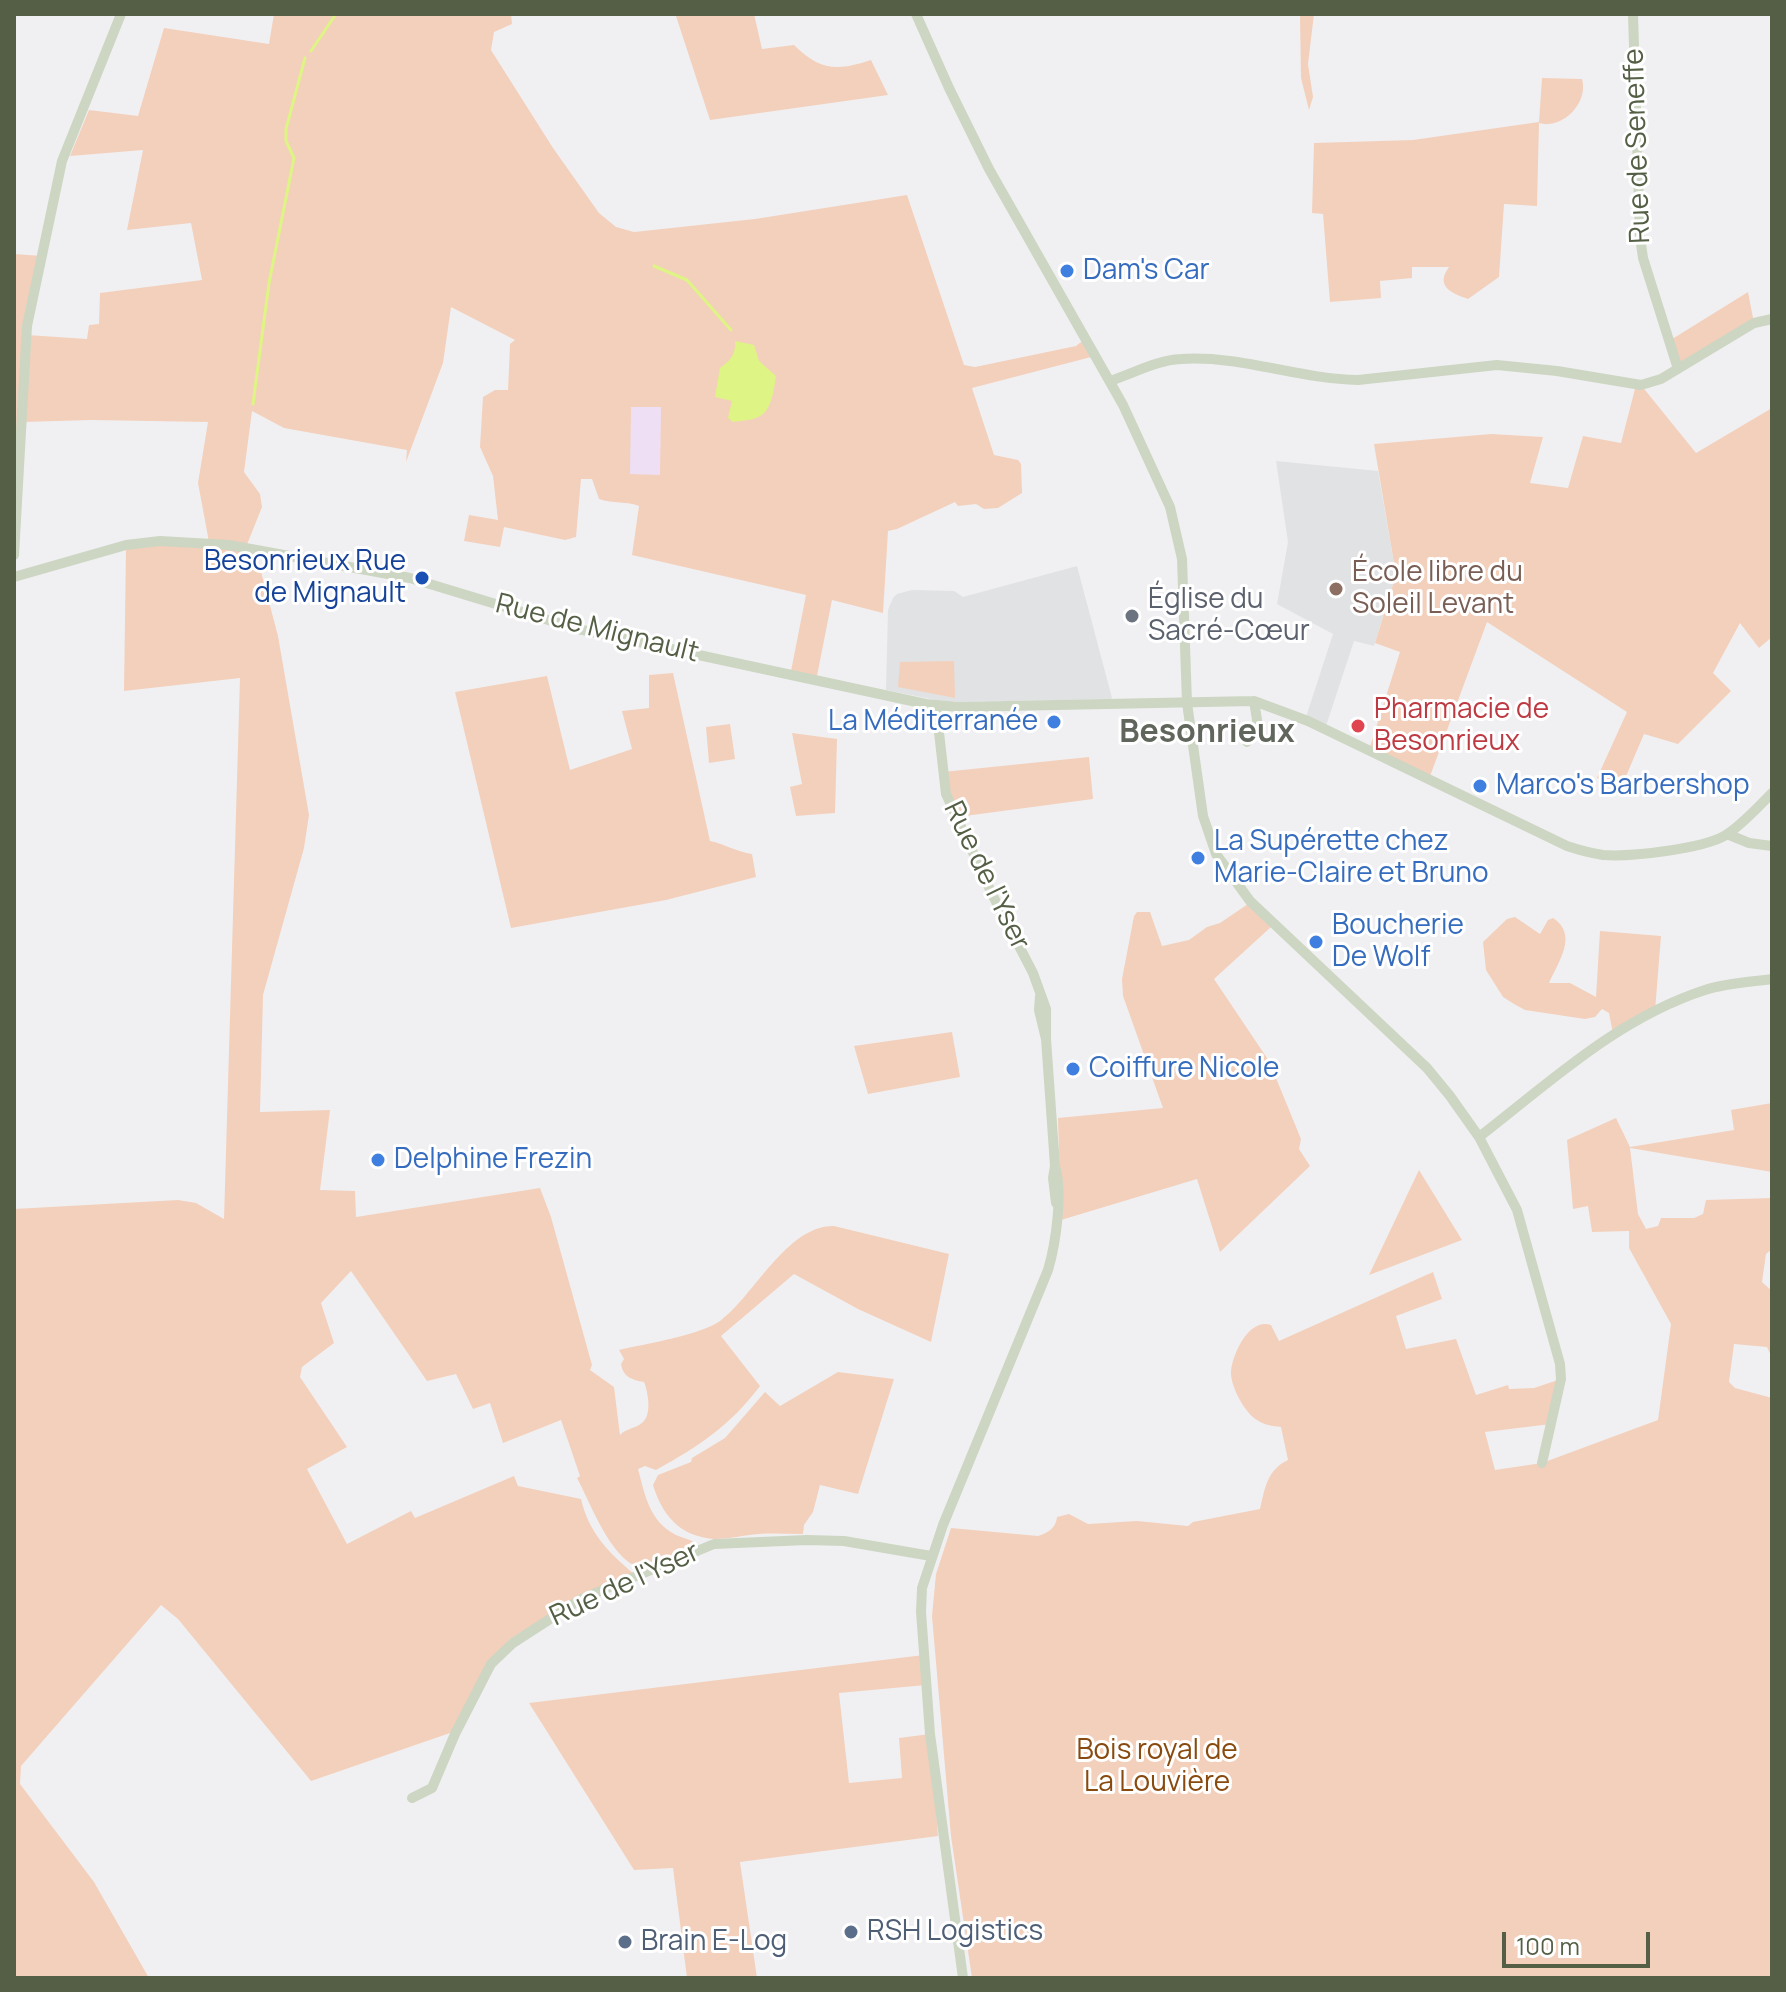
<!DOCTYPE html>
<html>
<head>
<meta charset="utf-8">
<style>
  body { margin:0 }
  #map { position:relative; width:1786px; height:1992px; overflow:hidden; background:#f0f0f3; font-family:Manrope,sans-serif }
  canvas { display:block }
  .frame { position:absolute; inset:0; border:16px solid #545f46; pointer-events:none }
  .scale { position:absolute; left:1502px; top:1932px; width:148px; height:36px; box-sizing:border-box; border:4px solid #545f46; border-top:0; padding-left:10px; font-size:24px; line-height:28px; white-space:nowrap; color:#545f46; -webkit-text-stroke:6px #fff; paint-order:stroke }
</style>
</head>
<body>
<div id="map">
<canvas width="1786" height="1992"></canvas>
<div class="frame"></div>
<div class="scale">100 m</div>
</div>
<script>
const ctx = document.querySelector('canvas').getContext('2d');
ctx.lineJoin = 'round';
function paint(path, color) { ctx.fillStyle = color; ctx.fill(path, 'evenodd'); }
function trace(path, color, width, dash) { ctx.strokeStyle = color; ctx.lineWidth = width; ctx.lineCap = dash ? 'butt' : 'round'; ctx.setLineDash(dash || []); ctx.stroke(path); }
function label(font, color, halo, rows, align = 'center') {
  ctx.font = font + ' Manrope,sans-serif'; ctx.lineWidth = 6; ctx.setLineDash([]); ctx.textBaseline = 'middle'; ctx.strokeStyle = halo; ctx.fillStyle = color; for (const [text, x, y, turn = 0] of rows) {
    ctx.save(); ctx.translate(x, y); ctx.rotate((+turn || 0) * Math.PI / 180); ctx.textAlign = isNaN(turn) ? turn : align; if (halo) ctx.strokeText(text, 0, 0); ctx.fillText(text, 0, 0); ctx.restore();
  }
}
paint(new Path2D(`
  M1276 461 1378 471 1396 575 1374 646 1354 641 1325 729 1305 720 1333 634 1277 604 1288 542Z
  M1077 566 1112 698 1110 699 960 702 936 700 886 690 888 610 893 598 897 594 912 590 954 591 963 597Z`), '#e1e2e4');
paint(new Path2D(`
  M274 14H511L512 24 494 32 491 50 553 148 599 213 616 227 634 232 755 219 907 195 964 365 975 367 1076 346 1085 339 1095 356 972 388 994 455 1018 460 1021 464 1022 493 998 508 984 509 976 504 958 506 955 502 897 529 888 531 883 613 832 600 817 676 791 671 806 595 632 555 639 506C627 501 613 504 599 499L592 479H581L576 537 565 540 504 527 500 547 464 541 469 515 498 520 493 476 480 447 483 397 495 390H508L510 344 515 340 451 307 443 363 406 462 407 450 284 428 252 411 244 472 260 494 262 507 246 547 255 549 278 636 309 815 304 848 263 995 260 1112 330 1110 320 1190 355 1191 356 1217 540 1188 551 1217 592 1365 590 1370 614 1387 620 1435C626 1428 636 1429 643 1422 652 1414 648 1392 644 1382 632 1380 623 1377 621 1364L624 1359 619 1350C644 1344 701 1335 720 1321 754 1296 787 1225 834 1226L949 1254 931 1342 858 1309 794 1274 721 1336 760 1386C730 1426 699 1446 656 1470L645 1466 638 1469C645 1495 649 1521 676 1535 685 1539 692 1539 699 1546 686 1552 660 1567 647 1568 614 1570 590 1501 577 1478L580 1476 561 1420 503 1443 490 1403 473 1409 456 1374 427 1381 351 1271 321 1303 334 1343 302 1367 300 1377 347 1447 307 1469 347 1544 411 1511 415 1518 514 1476 518 1486 581 1499C589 1533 608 1552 634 1574L579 1597 509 1640 453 1732 311 1781 178 1619 161 1605 21 1766 20 1784 94 1882 149 1978H14V1209L178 1200 196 1203 224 1219 240 678 124 691 126 545 209 542 198 483 208 422 91 420 23 422 14 555V254L42 256 27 335 87 339 89 325 99 324 100 293 202 280 191 223 127 230 143 150 70 156 89 110 138 116 164 28 269 44Z
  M686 14H754L762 49 794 45C820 71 838 71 871 60L888 95 710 120 676 16Z
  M1300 14H1314L1308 64 1313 97 1309 110 1301 78Z
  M1542 78 1582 79C1589 103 1562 130 1539 123L1537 206 1504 204 1499 277 1468 299C1451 293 1435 286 1449 267H1412V278L1380 281 1381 298 1330 302 1323 214 1312 213 1314 143 1413 140 1539 122Z
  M1748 292 1754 323 1678 369 1669 341Z
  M1636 385H1641L1696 453 1772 408V637L1759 648 1740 623 1713 673 1731 691 1678 744 1644 734 1621 788 1597 778 1627 712 1487 622 1429 779 1369 750 1400 652 1375 643 1396 575 1374 444 1491 434 1543 437 1530 483 1568 488 1583 436 1621 443Z
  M954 661 955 698 898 687 900 662Z
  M673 673 710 841C725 844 737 852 752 854L756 877 666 900 511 928 455 692 547 676 570 770 632 749 622 711 649 708V675Z
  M730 724 735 759 709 763 706 727Z
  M792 733 837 739 835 813 796 816 790 787 802 784Z
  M1089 757 1093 799 957 817 943 772Z
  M1248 904 1271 927 1214 979 1269 1061 1301 1139 1299 1149 1310 1166 1220 1252 1197 1179 1061 1220 1058 1118 1163 1108 1123 996 1122 979 1134 916 1137 912H1150L1162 946 1189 940 1207 927 1220 923Z
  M1515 917 1540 934 1548 920 1553 918C1579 935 1558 962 1549 983H1570L1596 997 1600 931 1661 936 1655 1011 1613 1034 1609 1013 1602 1009 1595 1017 1585 1019 1525 1010 1514 1004 1503 997 1486 970 1483 942 1507 919Z
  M952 1032 960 1077 868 1094 854 1046Z
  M1772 1103V1172L1630 1148 1638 1214 1646 1229 1658 1226 1661 1218H1694L1703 1214 1706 1200 1772 1198V1249L1766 1254 1762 1282 1772 1291V1358L1767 1347 1734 1344 1729 1382 1735 1388 1772 1398V1978H972L951 1836 932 1616 936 1574 951 1528 1038 1536C1048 1533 1056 1528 1057 1517L1069 1514 1088 1524 1137 1521 1188 1526 1193 1522 1260 1509C1265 1488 1267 1470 1288 1460L1281 1427C1272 1426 1264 1425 1257 1420 1245 1413 1230 1386 1231 1371 1233 1353 1249 1318 1271 1325L1279 1341 1433 1272 1442 1299 1396 1316 1406 1349 1456 1339 1476 1395 1508 1385 1509 1389 1534 1388 1561 1379 1551 1424 1485 1432 1495 1470 1542 1463 1658 1420 1671 1324 1629 1248V1231L1592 1232 1588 1206 1573 1209 1567 1140 1616 1118 1630 1147 1734 1130 1731 1110Z
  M1419 1170 1462 1240 1369 1275Z
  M838 1372 894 1379 858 1494 820 1485 813 1512 804 1525 803 1534C788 1534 773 1533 759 1534 744 1535 729 1539 715 1539 680 1537 662 1515 653 1485L658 1475 691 1462 692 1458 725 1438 765 1392 780 1406Z
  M924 1655 926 1685 839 1693 849 1783 902 1778 899 1738 930 1734 938 1836 740 1862 757 1978H687L673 1868 634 1870 529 1703Z`), '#f3d0bb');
paint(new Path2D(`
  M631 407H661L660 475 630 474Z`), '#eedff5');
paint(new Path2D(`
  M735 341 754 345 759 361 776 376C774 388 772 412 758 417 753 420 739 421 733 422L728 418 732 401 715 397 720 368C731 360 736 354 735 341Z`), '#def484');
trace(new Path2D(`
  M311 51 336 14
  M654 266 687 280 731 330
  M253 404 269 283 294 158 286 141V129L305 58`), '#def484', 3);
trace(new Path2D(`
  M916 14 949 88 989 169 1123 405 1170 507 1182 559 1187 703 1203 816 1216 854 1250 901 1427 1068 1450 1096 1479 1137 1517 1210 1560 1364 1561 1379 1542 1463
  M1633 14 1640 237 1643 258 1678 369
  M1110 381C1132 374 1157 360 1181 359 1241 355 1298 379 1358 380L1497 365 1557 371 1641 385 1661 379 1754 323 1772 319
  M14 555 27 326 62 161 121 14
  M14 577 126 545 160 541 229 545 410 578 578 629 926 704 958 707 1254 701 1308 721 1567 846C1579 850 1590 853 1603 855 1630 857 1703 849 1726 835 1743 824 1758 807 1772 793
  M936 706 946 794 993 896 1033 973 1046 1009V1039L1039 1010 1040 996
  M1247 742 1258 726 1254 701
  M1727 834 1749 843 1772 846
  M1046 1039 1055 1166
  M1479 1137C1550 1082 1618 1018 1705 990 1727 983 1750 982 1772 979
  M412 1798 432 1788 455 1734 491 1664 513 1643 581 1599 714 1544 807 1540 844 1541 931 1556
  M963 1978 930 1734 921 1612 922 1588 943 1525 1048 1270C1056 1243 1063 1193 1055 1166L1053 1178 1056 1203`), '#cdd6c2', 10);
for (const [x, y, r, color] of [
  [1067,271,8,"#3f7fe0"],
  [422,578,8,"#1a4fb4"],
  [1336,589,8,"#8d6e63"],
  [1132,616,8,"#6b7280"],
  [1054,722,8,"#3f7fe0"],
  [1358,726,8,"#e0444e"],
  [1480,786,8,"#3f7fe0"],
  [1198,858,8,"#3f7fe0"],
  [1316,942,8,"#3f7fe0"],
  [1073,1069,8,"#3f7fe0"],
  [378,1160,8,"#3f7fe0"],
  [851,1932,8,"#5c6f8a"],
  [625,1942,8,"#5c6f8a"]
]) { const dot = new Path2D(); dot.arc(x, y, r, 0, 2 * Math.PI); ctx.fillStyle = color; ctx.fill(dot); trace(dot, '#fff', 3); }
label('28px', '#545f46', '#fff', [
  ["Rue de Seneffe",1638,146,-92],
  ["Rue de Mignault",597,629,14],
  ["Rue de l'Yser",986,876,64],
  ["Rue de l'Yser",625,1585,-25]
]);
label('28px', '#366cbe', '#fff', [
  ["Dam's Car",1083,271],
  ["La Méditerranée",1038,722,"right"],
  ["Marco's Barbershop",1496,786],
  ["La Supérette chez",1214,842],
  ["Marie-Claire et Bruno",1214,874],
  ["Boucherie",1332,926],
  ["De Wolf",1332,958],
  ["Coiffure Nicole",1089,1069],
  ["Delphine Frezin",394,1160]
], 'left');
label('28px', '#164399', '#fff', [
  ["Besonrieux Rue",406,562],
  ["de Mignault",406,594]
], 'right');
label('28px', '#785e54', '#fff', [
  ["École libre du",1352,573],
  ["Soleil Levant",1352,605]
], 'left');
label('28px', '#5b616d', '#fff', [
  ["Église du",1148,600],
  ["Sacré-Cœur",1148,632]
], 'left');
label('28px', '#be3a42', '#fff', [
  ["Pharmacie de",1374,710],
  ["Besonrieux",1374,742]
], 'left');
label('28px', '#884a0f', '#fff', [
  ["Bois royal de",1157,1751],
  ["La Louvière",1157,1783]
]);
label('28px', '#4e5e75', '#fff', [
  ["RSH Logistics",867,1932],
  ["Brain E-Log",641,1942]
], 'left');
label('bold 32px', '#60665c', '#fff', [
  ["Besonrieux",1207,733]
]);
</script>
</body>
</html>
